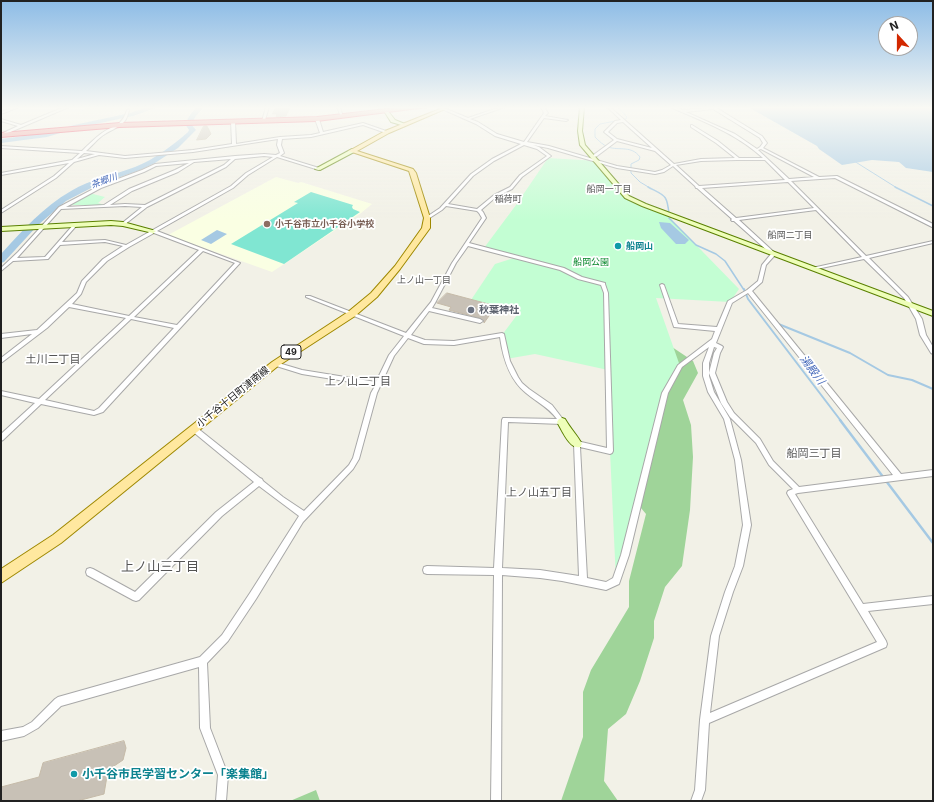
<!DOCTYPE html>
<html>
<head>
<meta charset="utf-8">
<style>
  body { margin:0 }
  #map { position:relative; width:934px; height:802px; overflow:hidden; background:#f2f1e7; font-family:Inter,sans-serif }
  canvas { display:block }
  .frame { position:absolute; inset:0; border:2px solid #212121; pointer-events:none }
  .north { position:absolute; left:878px; top:16px; width:40px; height:40px; box-sizing:border-box; background:#fff; border:1px solid #a6a6a6; border-radius:50%; rotate:339deg; font-size:11px; font-weight:700; line-height:16px; text-align:center; color:#212121 }
  .north::after { content:''; display:block; margin:auto; width:14px; height:18px; background:#d22800; clip-path:polygon(50% 0,100% 100%,50% 72%,0 100%) }
</style>
</head>
<body>
<div id="map">
<canvas width="934" height="802"></canvas>
<div class="frame"></div>
<div class="north">N</div>
</div>
<script>
const ctx = document.querySelector('canvas').getContext('2d');
ctx.lineJoin = 'round';
function paint(path, color) { ctx.fillStyle = color; ctx.fill(path, 'evenodd'); }
function trace(path, color, width, dash) { ctx.strokeStyle = color; ctx.lineWidth = width; ctx.lineCap = dash ? 'butt' : 'round'; ctx.setLineDash(dash || []); ctx.stroke(path); }
function label(font, color, halo, rows, align = 'center') {
  ctx.font = font + ' Inter,"Noto Sans JP",sans-serif'; ctx.lineWidth = 3.5; ctx.setLineDash([]); ctx.textBaseline = 'middle'; ctx.strokeStyle = halo; ctx.fillStyle = color; for (const [text, x, y, turn = 0] of rows) {
    ctx.save(); ctx.translate(x, y); ctx.rotate((+turn || 0) * Math.PI / 180); ctx.textAlign = isNaN(turn) ? turn : align; if (halo) ctx.strokeText(text, 0, 0); ctx.fillText(text, 0, 0); ctx.restore();
  }
}
paint(new Path2D(`
  M86 107H152L124 115 125 111 73 115 81 112Z
  M276 177 298 183 301 182 372 204 361 213 272 272 168 235Z`), '#faffe3');
paint(new Path2D(`
  M669 345 693 361 698 373 683 400 691 425 693 457 690 510 682 566 665 587 654 621V638L640 681 626 714 608 729 604 781 618 801H561L583 737V692L591 670 629 607V581L646 514 621 484Z
  M316 790 320 801H290Z`), '#9fd499');
paint(new Path2D(`
  M548 158 599 161 627 197 666 214 739 289 730 302 656 298 680 366 665 393 616 581 610 451 608 370 535 354 506 359 502 335 520 311 471 300 495 264 517 257 484 248 516 205Z
  M89 193 105 197 98 203 105 205H67Z`), '#c3fed3');
paint(new Path2D(`
  M311 192 353 205 352 207 353 209 360 212 284 264 231 244 298 203 294 202Z`), '#80e6d2');
paint(new Path2D(`
  M748 107H925L933 110V172L906 168 899 162 872 160 842 165 819 149 817 146Z
  M659 222 670 223 689 240 685 244H676L661 228Z
  M217 230 227 234 211 244 201 240Z`), '#a5c9e3');
trace(new Path2D(`
  M618 107 627 117 626 119 600 124 595 129V137C599 141 603 145 608 147 620 151 631 145 640 157L639 160 631 164V173L640 182 650 188
  M854 161 897 188`), '#a5c9e3', 1);
trace(new Path2D(`
  M648 187C665 196 667 194 669 214
  M895 187 933 206
  M669 218 696 245 716 254 725 261 744 290`), '#a5c9e3', 1.5);
trace(new Path2D(`
  M744 289 748 299 841 421
  M776 323 850 353 888 375 912 380 933 389`), '#a5c9e3', 2);
trace(new Path2D(`
  M840 420 933 543`), '#a5c9e3', 2.5);
paint(new Path2D(`
  M147 107H158L133 116 77 128 47 137 1 143V139L46 133 74 125 130 113Z
  M197 107H204L196 116 191 124 196 130 178 148 155 163 140 170 95 186 66 201 38 225 4 262 1 263V254C23 230 43 207 71 191 91 179 114 175 135 167 155 159 172 146 188 132L189 130 185 124 190 115Z`), '#a5c9e3');
const building = new Path2D(`
  M276 107H290L286 116 276 117 277 114H273Z
  M204 126H207L211 134 206 139 197 140Z
  M447 293 496 306 484 323V321L480 318 449 310 451 307 437 303Z
  M124 741 126 748 123 760 108 770 104 794 77 801H1V787L39 777 43 763Z`);
paint(building, '#c8c1b6');
trace(building, '#c5baa8', 1);
const street = new Path2D(`
  M14 107H19L1 114V112Z
  M64 107H69L1 136V134L18 126 1 121V119L21 125Z
  M266 107H269L265 120 262 121Z
  M337 107H340L343 117H341Z
  M500 107H505L470 119 478 122 497 134 524 142 544 113 541 107H544L548 113 545 116 568 120 566 121 544 118 527 142 549 146 617 166 655 172 662 170 671 165 655 151 617 141 597 156 592 158V156L614 140 604 132 615 121 621 120 607 107H610L674 164 701 159 735 158 716 143 691 127V125H692L718 141 739 158H763C736 133 702 121 670 107H675L683 110 715 107 762 136 767 143 763 148 819 177 837 176 933 224V227H932L835 178 791 181 866 256 933 241V243L869 258 908 297 922 319 926 335 933 347V354L931 353 920 335 916 319 904 298 864 259 812 270V268L862 257 816 210 739 220 776 254 766 265 762 282 752 291 901 474 933 470V476L798 493 795 494 863 604 933 596V604L868 611 886 641 887 644 886 647 709 723 705 790 701 801H691L695 790 700 720 711 636 725 592 735 566 743 525 735 460 724 419 708 392 703 376V363L709 347 682 367 668 393 629 555 619 584 606 590 562 581 540 578 502 575 501 801H491L494 575 427 574 424 573 423 570 424 567 427 566 494 568 502 420 503 418H505L557 419C547 406 538 403 526 393 509 379 503 358 500 337L454 345 424 344 408 338 394 356 377 393 359 459 353 469 303 522 256 599 228 641 207 663 210 728 228 775 226 801H216L218 775 200 728 199 667 61 706 38 728 24 736 1 741V731L23 727 32 722 55 699 58 697 200 657 222 635 250 593 299 516 259 486 222 516 139 600 136 601 133 600 87 575 86 572 87 569 90 568 93 569 135 592 216 512 254 482 192 431 191 429 192 427H196L260 478 262 479 263 481 283 497 304 511 349 465 353 458 371 393 375 386 302 374 273 365 272 364 275 362 302 370 376 382 389 355 404 336 306 297V296H310L406 333 431 302 452 263 482 218 479 213 477 211 446 206 442 210 428 219 425 218 440 208 471 174 492 159 521 144 495 136 476 124 442 109 444 108 468 118ZM713 109 760 138 763 143 760 147 757 149 735 134 686 112ZM623 122 652 148 617 139 608 132 617 123ZM524 145 537 149 547 156 520 175 510 187 494 195 477 209 448 204 473 176 494 161ZM533 145 548 148 617 168 655 174 664 172 673 166 695 186 696 188H697L732 219 731 220 732 221H734L771 254 762 265 758 281 747 290 728 301 717 327 678 324 664 285 662 284 660 285 674 327 715 331 712 339 678 365 662 393 621 555 613 578 606 582 587 578 580 447 610 454 612 453 613 451 608 293 605 284V283L582 277 564 268 469 243 486 218 483 212 481 210 496 197 512 189 522 177 551 156 539 147ZM761 149 814 177 789 179 758 150ZM737 160H765L785 180 699 186 676 165 701 161ZM788 182 814 208 736 218 702 188ZM468 246 560 270 578 279 601 285 604 293 607 448 577 441 575 442 574 444 579 576 540 570 502 568 508 422 562 424H564L565 422 552 405 529 389 522 383 518 377 510 361 504 334 502 333 454 341 425 340 411 335 429 311 480 323 483 321 480 319 432 308 435 303 456 263ZM748 293 893 475 799 487 773 461 760 439 734 413 727 402 715 373 720 353 723 347 722 346 716 343 732 303ZM714 347 717 348 714 353 709 373 721 403 730 417 756 443 769 465 793 489 788 491 787 493 788 495 877 642 710 713 719 636 733 592 743 566 751 525 741 460 730 419 714 392 709 376V363Z
  M128 109 129 110C126 126 118 126 105 134 98 138 92 146 86 151L125 156 193 150 232 144 231 121 233 120 235 121 236 144 280 137 311 135 320 133 315 119 317 118 319 119 323 132 363 123 389 132 386 133 363 125 311 137 282 139 281 145 284 153 280 156 319 168V170L277 157 248 175 233 188 157 231 240 263 103 412 94 415 41 404 3 440 1 441V434L35 403 1 395V391L39 399 126 318 69 307 47 328 1 363V358L32 334 1 338V334L37 330 77 293 82 281 103 259 123 246 105 242 60 245 48 259 13 261 1 271V268L18 252 59 207 99 186 142 170 155 164 235 156 264 154 276 155 280 153 277 145 278 139 193 152 125 158 99 155 74 162 56 178 1 213V210L54 176 69 163 1 175V173L72 160 80 153 1 148V146L82 151C88 145 95 138 102 133 114 125 122 126 127 110ZM84 153 95 154 77 159ZM264 156 273 157 246 173 231 186 126 245 105 240 62 242 77 225 75 224H74L45 257 17 258 61 209 125 206 142 207 121 224 124 225 147 207 226 167 235 159ZM231 159 224 165 145 205 125 204 110 205 132 191 178 172 194 162ZM189 163 175 170 129 189 104 205 66 207 101 188 144 172 156 166ZM154 233 199 250 129 316 72 304 81 294 86 282 107 261 129 247ZM203 251 235 263 177 325 134 317ZM131 319 174 328 99 408 94 411 45 400Z`);
const secondary = new Path2D(`
  M580 107H584L582 131 585 145 629 196 646 204 933 311V316L642 206 625 198 580 145 578 131Z
  M384 111H388L395 120 405 124V126L391 122Z
  M352 149 355 151 354 152 320 170 315 169Z
  M111 221 123 222 156 231 153 233 123 226 111 225 1 231V227Z
  M562 418 565 419C570 428 577 435 582 444L580 447C570 450 562 430 557 422L559 419Z`);
const primary = new Path2D(`
  M439 107H444L445 109 389 133 357 151 413 169 416 173 430 218V228L400 269 377 297 355 316 278 366 61 543 1 583V569L53 535 272 362 348 312 371 293 395 266 422 228 424 218 409 171 349 151 385 131 440 109Z`);
const highway = new Path2D(`
  M404 107H427L317 121 120 127 1 137V133L120 123 317 117Z`);
trace(street, '#a8a8a8', 2);
trace(secondary, '#5a8000', 2);
trace(primary, '#9e8800', 2);
trace(highway, '#e91b3b', 2);
paint(street, '#fff');
paint(secondary, '#eefeb9');
paint(primary, '#ffe89f');
paint(highway, '#ee8b8a');
const sky = ctx.createLinearGradient(0, 0, 0, 220);
sky.addColorStop(0, '#8dbce6');
sky.addColorStop(0.49, '#f9f9f4');
sky.addColorStop(1, '#f9f9f400');
ctx.fillStyle = sky;
ctx.fillRect(0, 0, 934, 220);
for (const [x, y, r, color] of [
  [267,224,4,"#8d6e63"],
  [618,246,4,"#0f9aa8"],
  [471,310,4,"#6b7280"],
  [74,774,4,"#0f9aa8"]
]) { const dot = new Path2D(); dot.arc(x, y, r, 0, 2 * Math.PI); ctx.fillStyle = color; ctx.fill(dot); trace(dot, '#fff', 1.5); }
label('italic 9px', '#4569ba', '#fff', [
  ["茶郷川",104,181,-20]
]);
label('9px', '#545454', '#fff', [
  ["船岡一丁目",609,189],
  ["稲荷町",508,199],
  ["船岡二丁目",790,235],
  ["上ノ山一丁目",424,280]
]);
label('bold 9px', '#785e54', '#fff', [
  ["小千谷市立小千谷小学校",275,224]
], 'left');
label('bold 9px', '#0d838f', '#fff', [
  ["船岡山",626,246]
], 'left');
label('9px', '#048527', '#fff', [
  ["船岡公園",591,262]
]);
for (const [x, y, w] of [
  [291,352,20]
]) { const box = new Path2D(); box.roundRect(x - w / 2, y - 7, w, 14, 3); ctx.fillStyle = '#fff'; ctx.fill(box); trace(box, '#212121', 1); }
label('bold 9px', '#212121', null, [
  ["49",291,352]
]);
label('bold 10px', '#5b616d', '#fff', [
  ["秋葉神社",479,310]
], 'left');
label('10px', '#212121', '#fff', [
  ["小千谷十日町津南線",233,397,-39]
]);
label('11px', '#545454', '#fff', [
  ["土川二丁目",53,360],
  ["上ノ山二丁目",358,382],
  ["船岡三丁目",814,454],
  ["上ノ山五丁目",539,493]
]);
label('italic 11px', '#4569ba', '#fff', [
  ["湯殿川",812,370,53]
]);
label('bold 12px', '#0d838f', '#fff', [
  ["小千谷市民学習センター「楽集館」",82,774]
], 'left');
label('13px', '#545454', '#fff', [
  ["上ノ山三丁目",160,567]
]);
</script>
</body>
</html>
